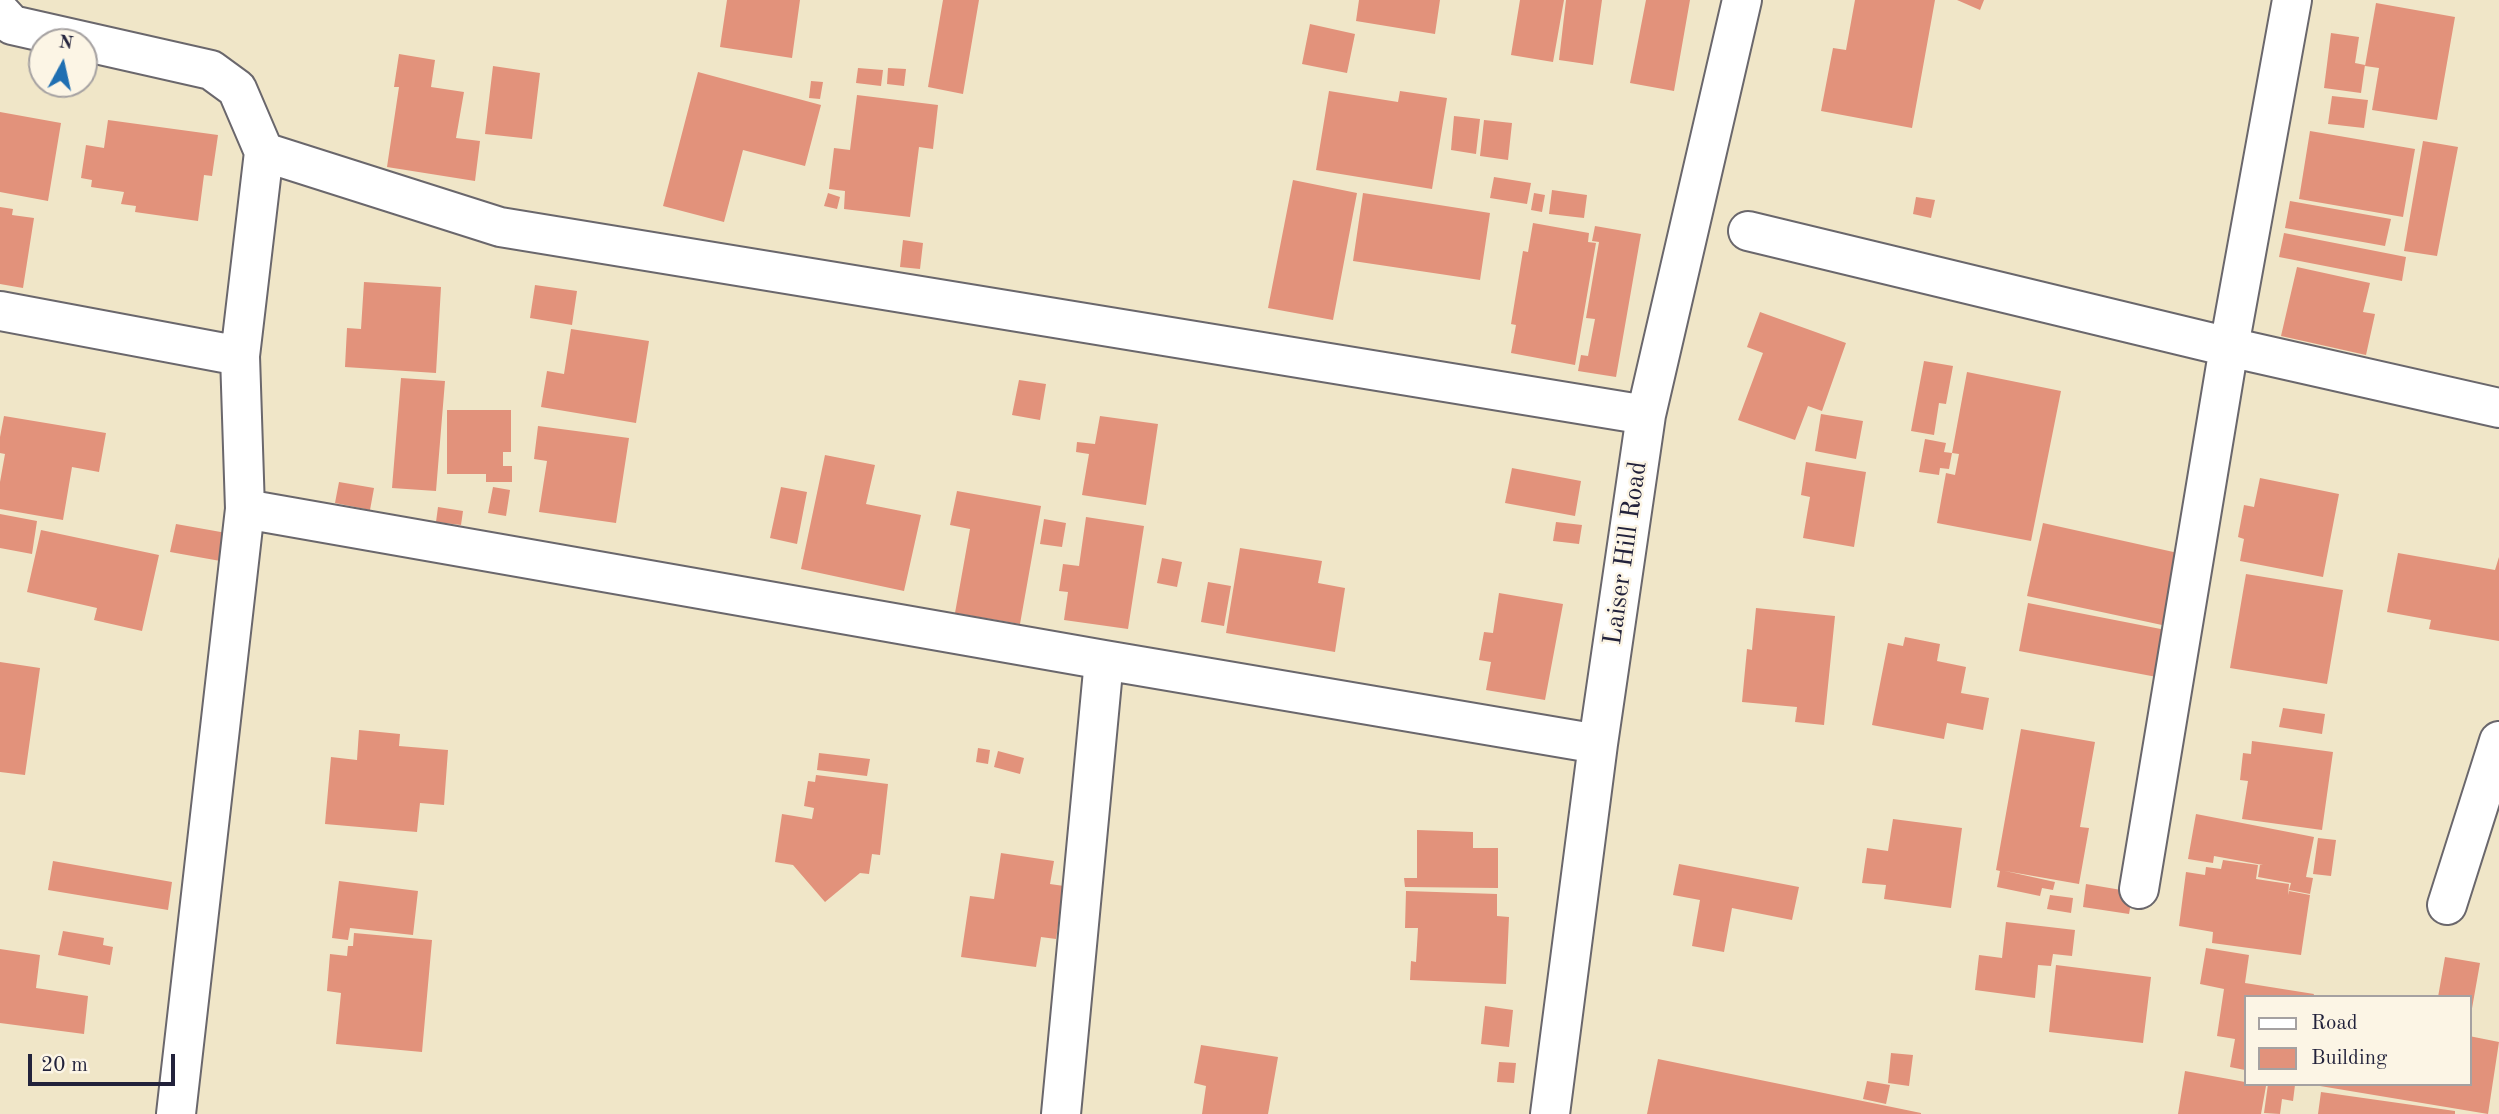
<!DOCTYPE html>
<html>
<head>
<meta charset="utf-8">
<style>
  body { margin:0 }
  #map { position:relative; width:2499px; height:1114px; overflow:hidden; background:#f0e6c8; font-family:"Old Standard TT",serif }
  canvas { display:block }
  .legend { position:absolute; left:2244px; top:995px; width:228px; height:91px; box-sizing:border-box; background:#fcf5e5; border:2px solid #a5a1a1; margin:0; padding:9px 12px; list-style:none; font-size:21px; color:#22223b }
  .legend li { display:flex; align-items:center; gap:14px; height:35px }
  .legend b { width:35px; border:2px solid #a5a1a1 }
  .north { position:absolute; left:28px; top:28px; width:70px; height:70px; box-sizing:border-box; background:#fcf5e5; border:2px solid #a5a1a1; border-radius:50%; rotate:8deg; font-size:19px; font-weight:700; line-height:28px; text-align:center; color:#22223b }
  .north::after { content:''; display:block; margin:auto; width:24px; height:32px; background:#1f6fb2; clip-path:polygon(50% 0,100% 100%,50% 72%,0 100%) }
  .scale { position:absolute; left:28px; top:1054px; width:147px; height:32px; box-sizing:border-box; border:4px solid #22223b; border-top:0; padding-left:9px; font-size:21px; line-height:24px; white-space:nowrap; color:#22223b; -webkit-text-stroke:5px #fcf5e5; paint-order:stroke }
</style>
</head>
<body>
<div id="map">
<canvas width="2499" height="1114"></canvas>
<ul class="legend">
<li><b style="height:9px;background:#fff"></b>Road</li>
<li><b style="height:19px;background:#e2927b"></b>Building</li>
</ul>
<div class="north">N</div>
<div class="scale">20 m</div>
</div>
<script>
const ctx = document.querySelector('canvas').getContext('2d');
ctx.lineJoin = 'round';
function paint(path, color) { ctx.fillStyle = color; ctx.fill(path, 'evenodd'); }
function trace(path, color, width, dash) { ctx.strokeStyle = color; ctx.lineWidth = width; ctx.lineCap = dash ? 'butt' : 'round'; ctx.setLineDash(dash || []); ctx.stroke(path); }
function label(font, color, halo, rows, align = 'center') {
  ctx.font = font + ' "Old Standard TT",serif'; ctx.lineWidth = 5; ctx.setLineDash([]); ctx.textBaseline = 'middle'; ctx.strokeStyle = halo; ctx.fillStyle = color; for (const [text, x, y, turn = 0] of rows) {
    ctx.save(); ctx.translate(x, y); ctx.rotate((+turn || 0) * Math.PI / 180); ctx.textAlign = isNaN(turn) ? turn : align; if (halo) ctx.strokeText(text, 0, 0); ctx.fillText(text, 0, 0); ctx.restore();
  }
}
paint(new Path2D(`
  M727 0H800L792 58 720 47Z
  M943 0H979L963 94 928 87Z
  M1359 0H1440L1435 34 1356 21Z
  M1520 0H1564L1553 62 1511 55Z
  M1566 0H1602L1593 65 1559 60Z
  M1646 0H1690L1674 91 1630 83Z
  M1855 0H1935L1912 128 1821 111 1833 48 1846 50Z
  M1957 0H1984L1980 10Z
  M2376 3 2455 17 2437 120 2372 110 2379 68 2365 66Z
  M1310 24 1355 34 1347 73 1302 64Z
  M2331 33 2359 37 2355 63 2365 65 2361 93 2324 88Z
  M399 54 435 60 431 87 464 92 456 138 480 141 475 181 387 167 399 87H394Z
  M493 66 540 73 532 139 485 134Z
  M858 68 883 70 881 86 856 83Z
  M888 68 906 69 904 86 887 84Z
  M698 72 821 105 805 166 743 150 724 222 663 206Z
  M811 81 823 82 820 99 809 98Z
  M1329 91 1398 102 1400 91 1447 98 1432 189 1316 170Z
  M857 95 938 105 933 149 919 147 910 217 844 209 845 191 829 189 834 148 850 150Z
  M2332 96 2368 100 2364 128 2328 124Z
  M0 112 61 123 48 201 0 192Z
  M1454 116 1480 119 1476 154 1451 150Z
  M108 120 218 135 212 176 204 175 198 221 135 212 136 206 121 204 124 192 91 187 92 180 81 178 86 145 104 148Z
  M1484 120 1512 123 1508 160 1480 156Z
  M2310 131 2415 149 2403 217 2299 199Z
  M2423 141 2458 147 2437 256 2404 251Z
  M1494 177 1531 183 1527 204 1490 198Z
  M1293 180 1357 193 1333 320 1268 308Z
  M1552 190 1587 195 1584 218 1549 214Z
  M828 193 840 197 837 209 824 206Z
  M1363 193 1490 213 1480 280 1353 261Z
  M1534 193 1545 195 1542 212 1531 210Z
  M1916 197 1935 200 1931 218 1913 214Z
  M2290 201 2391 219 2385 246 2285 228Z
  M0 207 13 209 12 215 34 218 23 288 0 284Z
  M1533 223 1589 233 1588 242 1596 243 1575 365 1511 353 1516 325 1511 324 1523 251 1528 252Z
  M1595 226 1641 234 1616 377 1578 371 1581 355 1588 356 1595 319 1586 318 1599 242 1592 241Z
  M2284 233 2406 257 2402 281 2279 257Z
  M903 240 923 243 920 269 900 267Z
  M2297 267 2370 283 2363 312 2375 314 2366 355 2281 336Z
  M364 282 441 287 436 373 345 367 347 328 361 329Z
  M535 285 577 291 572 325 530 318Z
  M1760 312 1846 343 1822 411 1808 406 1795 440 1738 420 1763 353 1747 347Z
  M571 329 649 341 636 423 541 407 547 371 564 374Z
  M1924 361 1953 366 1946 404 1939 403 1934 435 1911 431Z
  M1967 372 2061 391 2031 541 1937 523 1946 473 1955 475 1959 454 1952 453Z
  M401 378 445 381 436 491 392 488Z
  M1019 380 1046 384 1040 420 1012 415Z
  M447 410H511V452H503V466H512V482H486V474H447Z
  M1821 414 1863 421 1856 459 1815 451Z
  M4 416 106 433 99 472 72 467 63 520 0 509V482L5 454 0 453V437Z
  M1100 416 1158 424 1146 505 1082 495 1089 454 1076 452 1077 442 1095 444Z
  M538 426 629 438 616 523 539 512 547 461 534 459Z
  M1925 439 1946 443 1944 452 1952 453 1949 469 1940 468 1939 475 1919 472Z
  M825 455 875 465 866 504 921 515 904 591 801 569Z
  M1806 462 1866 472 1854 547 1803 538 1810 497 1801 495Z
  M1512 468 1581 481 1575 516 1505 503Z
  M2260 478 2339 494 2323 577 2240 561 2244 539 2238 537 2244 505 2254 507Z
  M339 482 374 488 370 510 335 503Z
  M493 487 510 490 506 516 488 513Z
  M781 487 807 492 797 544 770 538Z
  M957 491 1041 506 1020 624 955 613 970 529 950 525Z
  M438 507 463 511 461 525 436 522Z
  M0 514 37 521 32 554 0 548Z
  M1086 517 1144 526 1128 629 1064 620 1068 592 1059 591 1063 564 1079 566Z
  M1044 519 1066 523 1062 547 1040 544Z
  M1556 522 1582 525 1579 544 1553 541Z
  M2043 523 2178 553 2162 625 2027 596Z
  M176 524 232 534 226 562 170 552Z
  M41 530 159 555 142 631 94 620 97 608 27 592Z
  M1240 548 1322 561 1318 583 1345 588 1335 652 1226 633Z
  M2398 553 2495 570 2499 557V641L2429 629 2431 620 2387 612Z
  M1162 558 1182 562 1177 587 1157 583Z
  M2246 574 2343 590 2327 684 2230 668Z
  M1208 582 1231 586 1224 626 1201 622Z
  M1499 593 1563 604 1545 700 1486 690 1491 662 1479 660 1484 632 1493 633Z
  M2028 603 2171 631 2162 678 2019 651Z
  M1756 608 1835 616 1824 725 1795 722 1797 707 1742 702 1747 649 1752 650Z
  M1905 637 1940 644 1937 661 1966 667 1961 693 1989 698 1983 730 1947 723 1944 739 1872 725 1888 643 1903 646Z
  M0 662 40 668 25 775 0 772Z
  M2283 708 2325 714 2322 734 2279 727Z
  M2021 729 2095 742 2080 827 2089 828 2079 884 2005 871 2055 882 2053 890 2042 888 2040 896 1997 887 2000 871 1996 870Z
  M359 730 400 734 399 746 448 750 444 805 420 803 417 832 325 824 331 757 357 760Z
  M2252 741 2333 752 2322 830 2242 819 2248 781 2240 780 2243 753 2251 754Z
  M978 748 990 750 988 764 976 762Z
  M998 751 1024 758 1020 774 994 767Z
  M819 753 870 759 867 776 817 770Z
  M816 775 888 784 880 855 872 854 869 874 860 873 825 902 793 865 775 862 782 814 812 819 814 808 804 806 808 781 815 782Z
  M2196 814 2314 837 2306 877 2313 878 2310 894 2289 890 2291 883 2258 877 2260 865H2263L2214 856 2213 863 2188 859Z
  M1893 819 1962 828 1951 908 1884 899 1886 885 1862 883 1867 848 1888 851Z
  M1417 830 1473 832V848H1498V888L1405 887 1404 878H1417Z
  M2318 838 2336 840 2331 876 2313 874Z
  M1001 853 1054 861 1050 884 1064 886 1056 939 1041 937 1036 967 961 957 970 896 994 899Z
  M2223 860 2258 865 2256 879 2289 884 2288 895 2289 891 2310 895 2301 955 2212 943 2213 932 2179 926 2186 872 2205 875 2206 867 2221 869Z
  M53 861 172 882 168 910 48 890Z
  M1679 864 1799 887 1792 920 1732 908 1724 952 1692 946 1700 900 1673 895Z
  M339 881 418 891 413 935 350 928 348 940 332 938Z
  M2086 884 2133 892 2129 914 2083 907Z
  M1406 891 1497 894V916L1509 917 1506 984 1410 980 1411 961 1416 962 1418 928H1405Z
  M2050 895 2073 898 2071 913 2047 909Z
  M2006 922 2075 930 2072 956 2053 954 2051 966 2038 965 2035 998 1975 990 1979 955 2002 958Z
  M63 931 104 938 103 945 113 947 110 965 58 955Z
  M354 933 432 940 422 1052 336 1044 341 993 327 991 330 954 347 956 348 946H353Z
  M2206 948 2249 955 2245 983 2314 994 2313 997H2245V1070L2230 1067 2235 1039 2217 1036 2224 989 2200 984Z
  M0 949 40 955 36 988 88 996 84 1034 0 1023Z
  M2445 957 2480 963 2471 1014 2469 997H2438Z
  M2056 965 2151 977 2143 1043 2049 1032Z
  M1485 1006 1513 1010 1509 1047 1481 1044Z
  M2469 1036 2499 1042 2488 1114 2320 1086 2469 1084Z
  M1201 1045 1278 1057 1268 1114H1202L1206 1086 1194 1083Z
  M1891 1053 1913 1055 1909 1086 1888 1083Z
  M1658 1059 1921 1113V1114H1647Z
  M1499 1062 1516 1063 1514 1083 1497 1082Z
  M2185 1071 2245 1082V1084L2266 1086 2261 1114H2178Z
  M1867 1081 1890 1085 1886 1104 1863 1099Z
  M2268 1084 2295 1085 2293 1101 2282 1099 2280 1114 2264 1113Z
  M2321 1092 2455 1111V1114H2318Z`), '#e2927b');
const minor = new Path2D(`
  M0 12 12 25 211 70 237 89 264 152 500 227 1646 415
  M1748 231 2229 347 2499 408
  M0 311 240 356
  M245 509 1104 660 1598 744
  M2139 889 2229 347 2292 0
  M2447 905 2499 741
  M176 1114 245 509 240 356 264 152
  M1061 1114 1104 660
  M1550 1114 1598 744 1646 415 1742 0`);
trace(minor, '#6a676c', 42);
trace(minor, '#fff', 38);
label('26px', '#22223b', '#fcf5e5', [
  ["Laiser Hill Road",1626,553,-82]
]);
</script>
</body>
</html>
